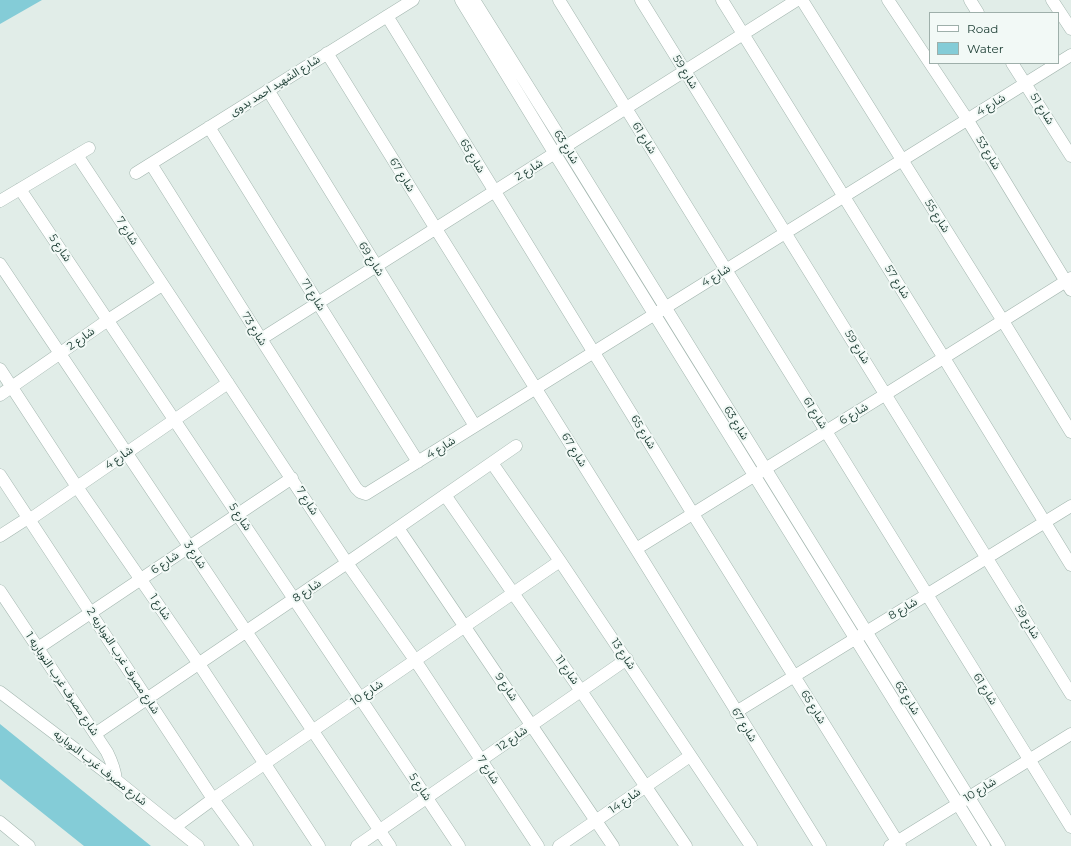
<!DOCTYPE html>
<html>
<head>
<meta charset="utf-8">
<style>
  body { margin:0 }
  #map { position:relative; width:1071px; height:846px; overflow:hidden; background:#e1ede8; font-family:Montserrat,sans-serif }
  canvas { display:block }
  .legend { position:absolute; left:929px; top:12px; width:130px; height:52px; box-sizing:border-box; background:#f2f9f6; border:1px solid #9eafaa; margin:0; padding:5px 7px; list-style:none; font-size:12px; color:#204037 }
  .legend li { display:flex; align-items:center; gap:8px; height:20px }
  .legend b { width:20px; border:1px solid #9eafaa }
</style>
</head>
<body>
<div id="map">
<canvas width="1071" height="846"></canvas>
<ul class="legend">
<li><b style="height:5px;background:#fff"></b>Road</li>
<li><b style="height:11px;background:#84ccd7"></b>Water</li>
</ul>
</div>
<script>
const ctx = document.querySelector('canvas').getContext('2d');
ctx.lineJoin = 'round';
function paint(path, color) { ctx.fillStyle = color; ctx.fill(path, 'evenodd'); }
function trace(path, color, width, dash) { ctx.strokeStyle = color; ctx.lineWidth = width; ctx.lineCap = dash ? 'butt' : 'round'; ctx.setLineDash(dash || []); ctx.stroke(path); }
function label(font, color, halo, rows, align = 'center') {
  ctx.font = font + ' Montserrat,"Noto Sans Arabic",sans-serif'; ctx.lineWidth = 4; ctx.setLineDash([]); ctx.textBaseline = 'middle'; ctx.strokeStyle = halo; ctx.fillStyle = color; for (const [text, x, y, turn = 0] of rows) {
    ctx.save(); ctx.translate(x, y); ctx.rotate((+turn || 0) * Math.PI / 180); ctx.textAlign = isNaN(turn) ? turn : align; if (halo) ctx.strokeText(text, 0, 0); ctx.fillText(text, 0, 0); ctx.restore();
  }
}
paint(new Path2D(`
  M0 0H42L0 24Z
  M0 724 151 846H84L0 779Z`), '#84ccd7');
const street = new Path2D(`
  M461 0 555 154 984 846
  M474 0 566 147 999 846
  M559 0 1071 827
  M641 0 1071 694
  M722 0 944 358 1071 565
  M802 0 1003 321 1071 432
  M888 0 967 119 1071 290
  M970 0 978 13
  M1052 0 1071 29
  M387 16 693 514 900 846
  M327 53 436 229 636 549 820 846
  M1012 63 1071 156
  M268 90 475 426
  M209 127 318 303 418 462
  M77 155 347 563 415 660 538 846
  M151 164 261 339 356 488 360 492 366 494 1071 55
  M136 173 413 0
  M20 189 459 846
  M0 201 89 148
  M0 264 390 846
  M261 339 797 0
  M0 369 77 487 199 664 319 846
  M0 395 108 320 162 285
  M492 463 560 561 751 846
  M0 475 213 799 247 846
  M445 495 581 691 686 846
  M29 520 228 383
  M398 528 613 846
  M0 536 28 518
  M636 549 886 394 1071 278
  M0 591 107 752C112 762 115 770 116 780
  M38 648 292 478
  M0 692 116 780 198 846
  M736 712 1071 506
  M95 734 347 563 516 446
  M0 822 29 846
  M175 827 213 799 560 561
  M357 846 627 659
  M559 846 690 756
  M890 846 1071 734`);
trace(street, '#a3b6af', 13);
trace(street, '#fff', 12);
label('11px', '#204037', '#f2f9f6', [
  ["شارع 59",685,72,58],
  ["شارع الشهيد احمد بدوى",275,86,-32],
  ["شارع 4",991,105,-31],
  ["شارع 51",1042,109,58],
  ["شارع 61",644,138,58],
  ["شارع 63",566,147,58],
  ["شارع 53",988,153,59],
  ["شارع 65",472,156,59],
  ["شارع 2",529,170,-32],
  ["شارع 67",402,175,58],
  ["شارع 55",937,216,58],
  ["شارع 7",127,231,57],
  ["شارع 5",60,248,56],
  ["شارع 69",371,259,58],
  ["شارع 4",716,276,-32],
  ["شارع 57",897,282,58],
  ["شارع 71",313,295,58],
  ["شارع 73",254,329,58],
  ["شارع 2",81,339,-35],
  ["شارع 59",857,347,58],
  ["شارع 61",815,413,58],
  ["شارع 6",854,414,-31],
  ["شارع 63",736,423,58],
  ["شارع 65",643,432,59],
  ["شارع 4",441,448,-32],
  ["شارع 67",574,450,58],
  ["شارع 4",119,458,-35],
  ["شارع 7",307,501,57],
  ["شارع 5",240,517,56],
  ["شارع 3",195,555,56],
  ["شارع 6",165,563,-34],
  ["شارع 8",307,591,-34],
  ["شارع 1",160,607,56],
  ["شارع 8",903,609,-31],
  ["شارع 59",1027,622,58],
  ["شارع 13",623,654,56],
  ["شارع مصرف غرب النوباريه 2",123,661,57],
  ["شارع 11",567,670,55],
  ["شارع مصرف غرب النوباريه 1",62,684,56],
  ["شارع 9",506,687,56],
  ["شارع 61",985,689,58],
  ["شارع 10",367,693,-34],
  ["شارع 63",907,698,58],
  ["شارع 65",813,707,58],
  ["شارع 67",744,725,58],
  ["شارع 12",512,739,-35],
  ["شارع مصرف غرب النوباريه",100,768,38],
  ["شارع 7",488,770,57],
  ["شارع 5",420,787,56],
  ["شارع 10",980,790,-32],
  ["شارع 14",625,801,-35]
]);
</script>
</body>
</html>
